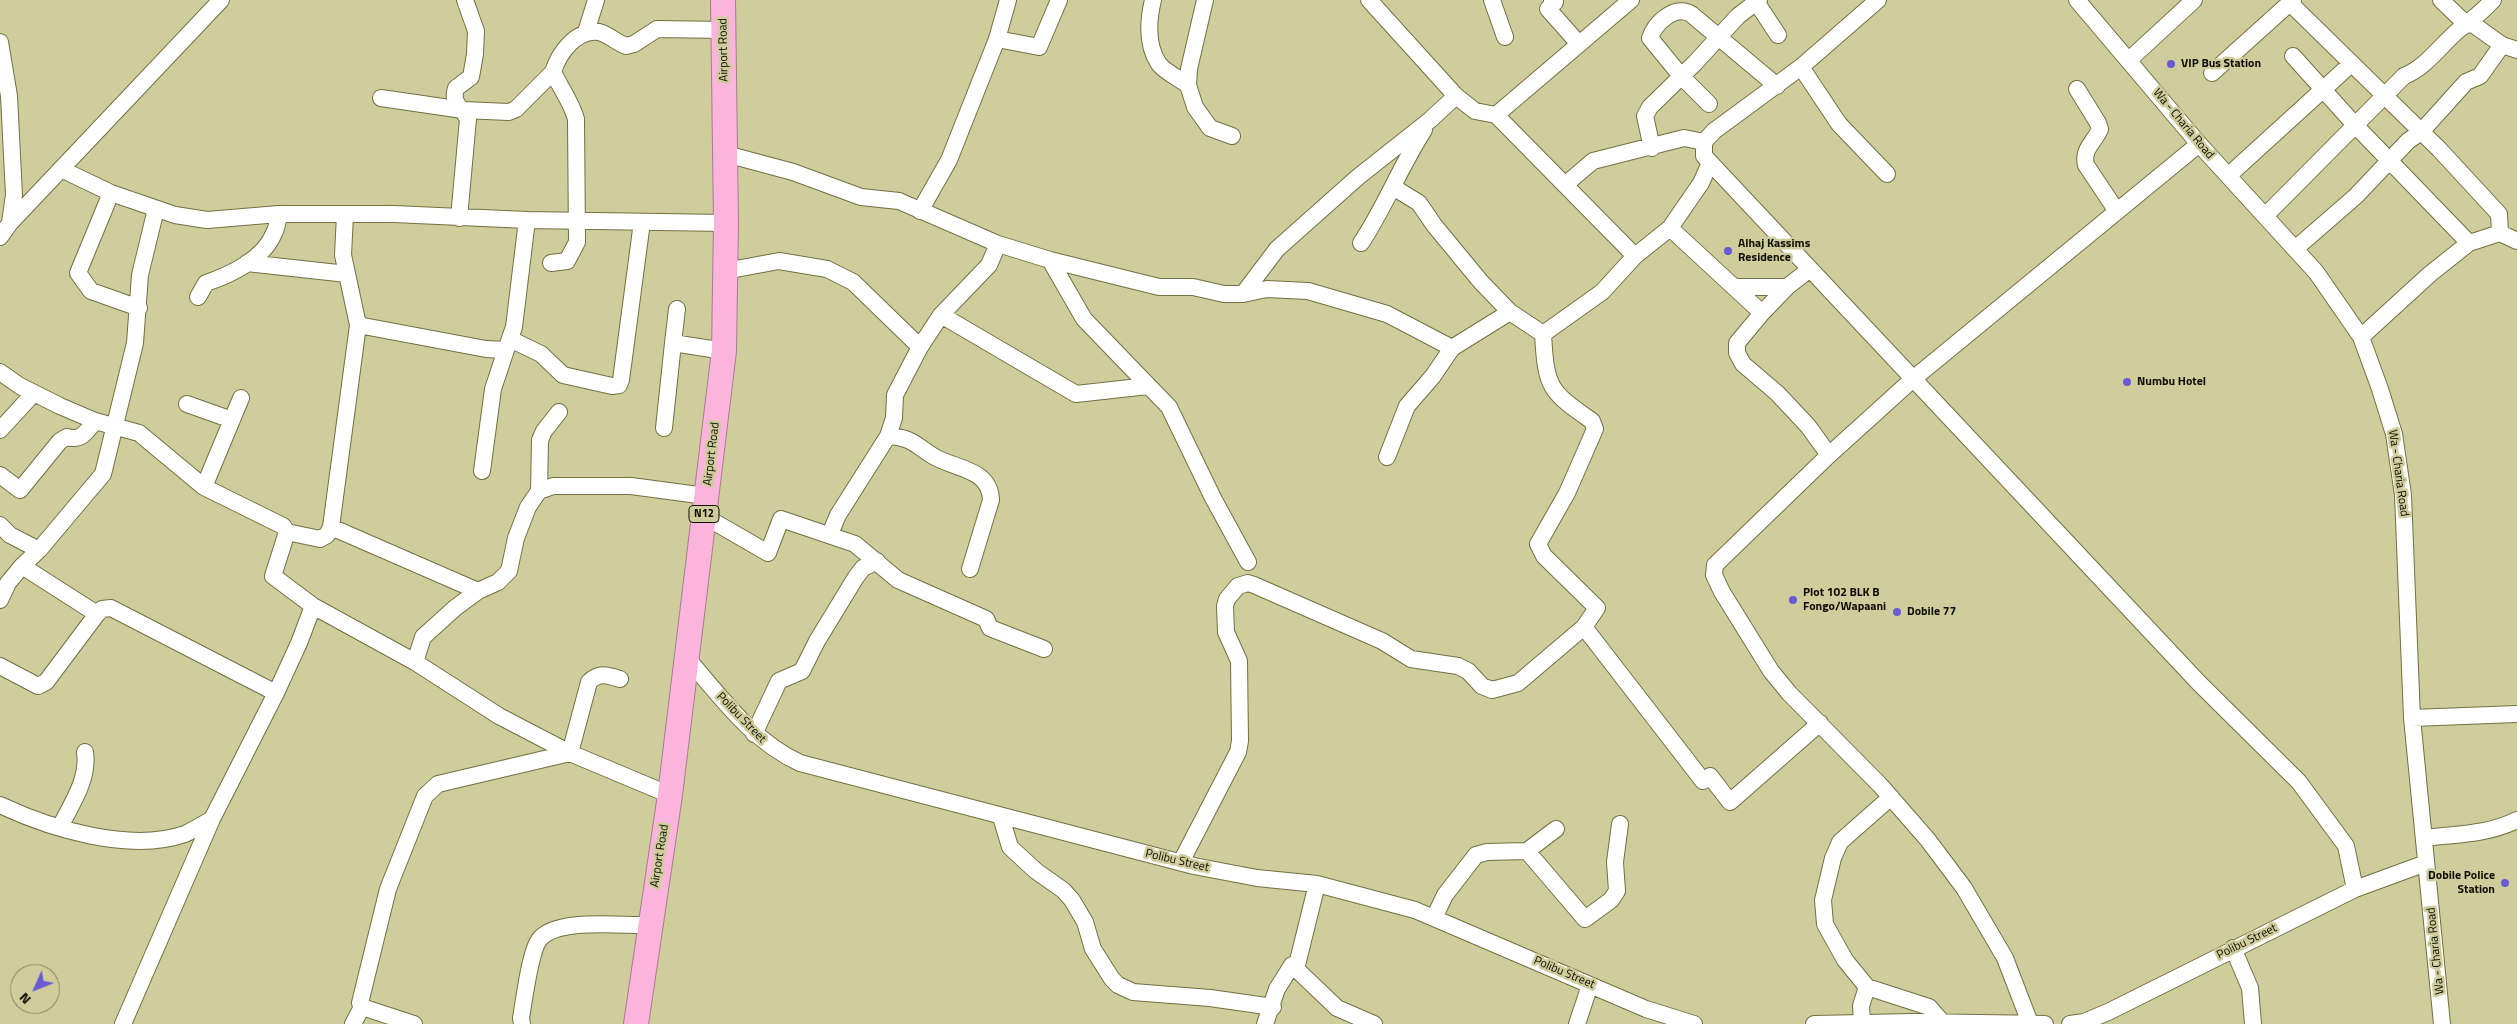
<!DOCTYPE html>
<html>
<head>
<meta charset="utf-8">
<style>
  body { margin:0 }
  #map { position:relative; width:2517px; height:1024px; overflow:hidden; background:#d0cd9c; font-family:"Titillium Web",sans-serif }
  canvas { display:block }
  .north { position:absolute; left:10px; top:964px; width:50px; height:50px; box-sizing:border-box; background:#d0cd9c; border:1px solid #82805e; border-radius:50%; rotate:226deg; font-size:14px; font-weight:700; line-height:20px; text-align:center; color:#0e0d00 }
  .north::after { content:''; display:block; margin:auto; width:18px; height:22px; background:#6a5ad3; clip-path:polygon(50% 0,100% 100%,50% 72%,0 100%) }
</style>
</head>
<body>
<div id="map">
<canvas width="2517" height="1024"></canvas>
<div class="north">N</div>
</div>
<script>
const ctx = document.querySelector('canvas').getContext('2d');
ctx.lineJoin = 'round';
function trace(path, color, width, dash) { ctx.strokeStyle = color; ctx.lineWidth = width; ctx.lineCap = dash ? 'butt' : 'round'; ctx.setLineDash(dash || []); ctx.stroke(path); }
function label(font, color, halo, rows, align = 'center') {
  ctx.font = font + ' "Titillium Web",sans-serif'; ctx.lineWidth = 5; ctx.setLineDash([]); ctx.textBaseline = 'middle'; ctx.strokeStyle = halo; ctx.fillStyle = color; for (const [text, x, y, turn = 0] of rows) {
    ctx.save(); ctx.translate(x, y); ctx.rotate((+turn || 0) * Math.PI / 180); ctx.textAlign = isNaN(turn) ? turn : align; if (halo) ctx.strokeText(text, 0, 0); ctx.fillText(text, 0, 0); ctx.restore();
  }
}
const minor = new Path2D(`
  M1153 0C1148 21 1146 45 1159 64 1165 72 1180 79 1188 85
  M1205 0 1189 69 1188 85 1195 107 1210 128 1232 136
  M1492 0 1505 37
  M1552 0 1555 2 1548 9 1579 44
  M1755 0 1778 35
  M1878 0 1801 67 1714 131 1704 142V156L2199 683 2299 782 2346 846 2355 889
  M2077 0 2199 144 2316 272 2361 337 2380 389 2394 434 2403 495 2412 718 2442 1024
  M2441 0 2466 24 2474 25 2502 45 2517 50
  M2290 3 2439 149 2499 214 2500 233 2469 243 2430 274 2361 337
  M586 32 596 0
  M997 39 1039 47 1059 0
  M0 42 9 96 14 195 10 223 0 237
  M2293 56 2355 125 2469 243
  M2129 60 2194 0
  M1801 67 1839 124 1887 174
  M2212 73 2293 0
  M2077 89 2098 123 2100 129C2094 143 2082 149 2086 165L2116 210
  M1456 96 1475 111 1496 115 1635 256
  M381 98 463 110 509 112 516 109 553 72
  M1709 104 1681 76 1650 38C1655 23 1675 4 1691 14L1777 86
  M1496 115 1631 0
  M1652 148 1645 116 1650 107 1695 63 1738 16 1759 0
  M726 154 793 172 861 197 899 201 998 244 1050 260 1159 287H1193L1224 294H1243L1267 289 1308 291 1387 314 1452 348 1510 312 1543 334
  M1710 163 1701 183 1670 228 1635 256 1602 292 1543 334C1546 388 1549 391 1592 421L1595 429 1567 493 1538 544 1544 556 1597 608 1584 627 1703 781 1710 776 1730 802 1820 723
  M61 169 111 193 175 215 207 220 279 214H394L527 220 726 223
  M2228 176 2351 64
  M1566 184 1593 161 1684 138 1704 142
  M1393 187 1419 203 1434 225 1481 282 1510 312
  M111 193 78 273 91 291 139 308
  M920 211 949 160 997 39 1008 0
  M2265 216 2404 76C2427 67 2442 43 2461 28 2473 19 2483 11 2493 0
  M459 218 468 119C461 107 451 103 456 88L471 77 475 54 476 31 465 0
  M10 223 221 0
  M1670 228 1762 313 1787 287 1810 269
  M2500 233 2517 241
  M1361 243C1385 207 1400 167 1424 130
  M2295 249 2356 196 2408 141 2421 132 2466 82 2480 76 2502 45
  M1050 260 1084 319 1169 407 1213 498 1248 562
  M247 263 347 274
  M551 263 567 261 577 242 576 119C571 101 561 89 553 72 559 53 576 29 599 32 608 34 617 43 626 46L634 44 657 29 724 30
  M725 271 779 261 827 269 853 282 920 347
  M1734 287H1787
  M1243 294 1277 249 1358 177 1430 120 1456 96 1369 0
  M198 297 206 283C230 275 264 259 274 233 277 228 278 220 279 214
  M1762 313 1737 343V353L1743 364 1777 393 1808 426 1829 455
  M941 315 1076 394 1148 386
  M358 325 486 349 506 350 514 327 527 220
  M510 339 541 354 563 375 612 386 619 385 621 380 642 222
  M673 343 677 309
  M0 372 20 386 60 406 95 421 139 433 204 487 283 526 287 532 273 576 313 606 415 662 499 716 570 753 670 795
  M187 404 232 420
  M664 428 673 343 724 351
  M0 430 34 393
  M888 436C913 438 914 444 933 456 954 469 990 468 991 500L970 569
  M1387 457 1407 406 1433 376 1452 348
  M482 471 493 389 506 350
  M0 475 20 490 60 441 67 437C82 441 86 432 95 421
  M204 487 241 398
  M539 491 540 440 544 431 559 412
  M704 516 768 553 781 519 855 544 898 580 986 619 990 628 1044 649
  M0 525 10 535 39 550
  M331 527 478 591
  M287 532 320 539 327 535 331 527 358 325 343 255 345 215
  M830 534 838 515 888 436 894 418 895 395 920 347 941 315 989 265 998 244
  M22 566 97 614
  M0 600 8 583 22 566 39 550 103 474 135 343 140 275 156 209
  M687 658C721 697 752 741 800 763L1194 866 1257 878 1317 884 1415 910 1646 1009 1694 1024
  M415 662 423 637 455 608 478 591 498 582 509 571 516 538 528 507 539 491 553 486H631L706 496
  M0 666 38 686 46 682 97 614 102 609 111 608 276 693
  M2412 718 2517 714
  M754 734 779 681 802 671 817 641 856 577 863 568 877 561
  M0 805C51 829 130 853 185 834 194 830 203 824 212 819
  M1001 817 1010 847 1036 871 1063 890 1072 900 1085 922 1093 949 1112 979 1118 985 1133 992 1210 998 1273 1007
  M60 827C72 803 89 779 85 752
  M2424 838C2457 834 2486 835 2517 820
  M1527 851 1585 919 1611 900 1617 891 1615 862 1620 824
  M1181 862 1238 752 1240 741 1239 661 1226 632 1225 606 1227 599 1238 586 1248 583 1254 585 1382 641 1411 659 1458 666 1468 671 1482 686 1492 690 1518 683 1584 627
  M1434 918 1445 895 1476 855 1487 852 1527 851 1556 829
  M2233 948 2250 988 2253 1024
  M1292 965 1337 1008 1374 1024
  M1867 987 1929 1007 1942 1022
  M362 1007 414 1024
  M1862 1022 1861 1006 1867 987 1845 960 1825 924 1823 900 1833 858 1840 842 1891 797
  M2030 1023 2005 958 1964 888 1928 840 1880 785 1789 693 1771 671 1722 592 1714 575 1715 565 1829 455 1913 379 2199 144
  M123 1024 212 819 276 693 299 643 313 606
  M353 1024 362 1007 360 1003 388 889 425 796 438 784 570 753 589 682C599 672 607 675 620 679
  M522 1024 521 1018C524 1001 530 952 539 940 555 917 624 926 650 925
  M1265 1024 1277 989 1292 965 1296 969 1317 884
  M1577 1024 1590 985
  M1814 1024 1913 1022 2045 1024
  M2070 1024 2084 1022 2108 1012 2355 889 2426 863`);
const highway = new Path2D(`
  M636 1024 670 795 724 351 726 223 723 0`);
trace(minor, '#737041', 18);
trace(highway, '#a87a8f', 26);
trace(minor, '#fff', 16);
trace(highway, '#fbb4dc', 24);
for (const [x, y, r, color] of [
  [2171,64,5,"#6a5ad3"],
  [1728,251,5,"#6a5ad3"],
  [2127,382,5,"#6a5ad3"],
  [1793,600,5,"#6a5ad3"],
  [1897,612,5,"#6a5ad3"],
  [2505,883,5,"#6a5ad3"]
]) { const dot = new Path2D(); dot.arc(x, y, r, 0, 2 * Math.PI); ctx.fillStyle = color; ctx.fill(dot); trace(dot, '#d0cd9c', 2); }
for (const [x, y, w] of [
  [704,514,30]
]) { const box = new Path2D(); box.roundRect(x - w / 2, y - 8.5, w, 17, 4); ctx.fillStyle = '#d0cd9c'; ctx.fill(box); trace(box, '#0e0d00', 1); }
label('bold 11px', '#0e0d00', null, [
  ["N12",704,514]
]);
label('12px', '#0e0d00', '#d0cd9c', [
  ["Airport Road",724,50,-91],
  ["Wa - Charia Road",2183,124,50],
  ["Airport Road",712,454,-83],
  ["Wa - Charia Road",2398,473,82],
  ["Polibu Street",741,718,46],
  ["Airport Road",660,856,-81],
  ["Polibu Street",1177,861,13],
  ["Polibu Street",2247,942,-26],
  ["Wa - Charia Road",2436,951,-96],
  ["Polibu Street",1564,973,23]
]);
label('bold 12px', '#0e0d00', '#d0cd9c', [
  ["VIP Bus Station",2181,64],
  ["Alhaj Kassims",1738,244],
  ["Residence",1738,258],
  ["Numbu Hotel",2137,382],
  ["Plot 102 BLK B",1803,593],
  ["Fongo/Wapaani",1803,607],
  ["Dobile 77",1907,612],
  ["Dobile Police",2495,876,"right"],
  ["Station",2495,890,"right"]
], 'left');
</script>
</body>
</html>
